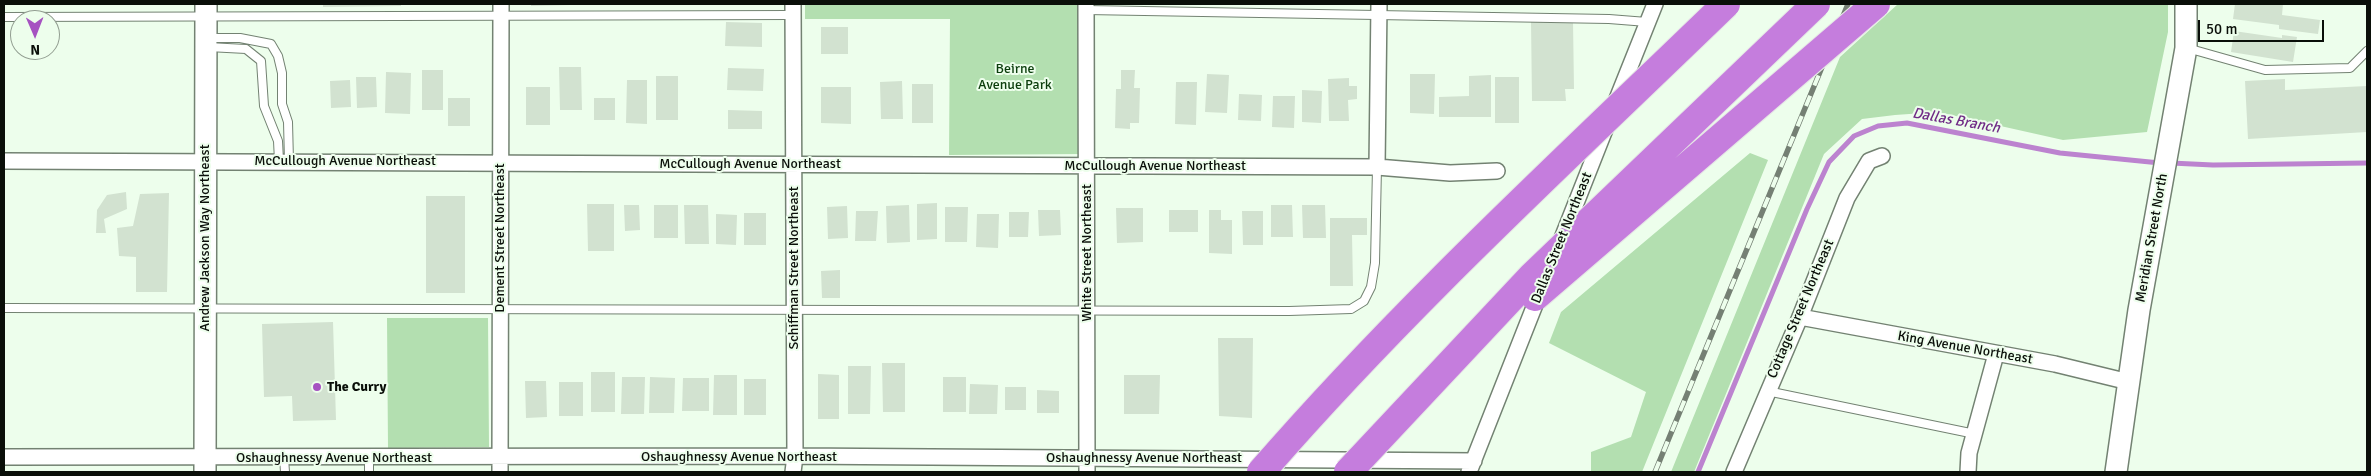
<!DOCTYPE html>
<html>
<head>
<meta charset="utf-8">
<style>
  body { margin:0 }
  #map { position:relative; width:2371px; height:476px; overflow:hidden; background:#edfeec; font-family:Signika,sans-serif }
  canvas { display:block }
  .frame { position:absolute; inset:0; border:5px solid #0a0f09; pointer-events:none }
  .north { position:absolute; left:10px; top:10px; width:50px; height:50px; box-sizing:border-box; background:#edfeec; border:1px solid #929e91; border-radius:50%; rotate:179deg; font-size:14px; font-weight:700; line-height:20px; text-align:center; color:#0a0f09 }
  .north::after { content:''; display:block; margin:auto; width:18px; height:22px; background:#a652c1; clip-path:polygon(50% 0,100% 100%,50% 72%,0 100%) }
  .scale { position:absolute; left:2198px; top:20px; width:126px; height:22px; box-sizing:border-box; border:2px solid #0a0f09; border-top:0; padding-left:6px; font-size:15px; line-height:18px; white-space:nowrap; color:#0a0f09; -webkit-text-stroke:4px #edfeec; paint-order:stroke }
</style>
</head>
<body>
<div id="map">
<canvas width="2371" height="476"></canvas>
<div class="frame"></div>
<div class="north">N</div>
<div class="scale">50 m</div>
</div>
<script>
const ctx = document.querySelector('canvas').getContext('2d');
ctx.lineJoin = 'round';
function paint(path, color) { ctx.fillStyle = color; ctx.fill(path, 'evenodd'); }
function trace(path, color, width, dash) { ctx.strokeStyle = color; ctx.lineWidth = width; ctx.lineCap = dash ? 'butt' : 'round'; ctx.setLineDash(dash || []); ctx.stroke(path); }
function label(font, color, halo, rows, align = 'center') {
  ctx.font = font + ' Signika,sans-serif'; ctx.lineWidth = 4; ctx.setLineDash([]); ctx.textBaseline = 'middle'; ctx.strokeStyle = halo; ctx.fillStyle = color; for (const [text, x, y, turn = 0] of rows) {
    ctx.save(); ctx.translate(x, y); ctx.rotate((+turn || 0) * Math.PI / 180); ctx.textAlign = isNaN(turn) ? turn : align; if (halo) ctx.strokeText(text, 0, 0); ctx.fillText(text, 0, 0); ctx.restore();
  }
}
paint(new Path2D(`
  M805 4H1079L1081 154 949 155 950 19H805Z
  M1898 4H2168V32L2147 132 2063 140 1938 112 1895 115 1862 119 1824 154 1694 472H1671L1840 57Z
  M1750 153 1768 160 1642 472H1591V452L1631 437 1646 392 1549 343 1561 312Z
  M387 318H488L489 447 388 448Z`), '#b3dfb0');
trace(new Path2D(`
  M2171 163 2213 165 2367 163
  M1698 472 1807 209 1829 162 1854 136 1878 126 1907 123 2060 153 2160 163`), '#bc83cf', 5);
paint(new Path2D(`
  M323 4H401V6L323 7Z
  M531 4H570V5L531 6Z
  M2235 4H2283L2282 15 2320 20 2318 34 2279 29V25L2233 19Z
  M1531 21H1573L1574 89H1565L1566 101H1532Z
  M726 22 762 23V47L725 46Z
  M821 27H848V54H821Z
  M2234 31 2282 38V35L2297 37 2293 62 2231 52Z
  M559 67H581L582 110H560Z
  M728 68 764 69 763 91 727 90Z
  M422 70H443V110H422Z
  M1121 70H1135L1134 88H1140L1139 123H1130V129L1115 128 1116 89H1121Z
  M386 72 411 73 410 114 385 113Z
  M1207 74 1229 75 1227 113 1205 112Z
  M1410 74H1435L1434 114 1410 113Z
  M1491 75V117H1439V97L1469 96V76Z
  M656 76H678V120H656Z
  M356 77H376L377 107 357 108Z
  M1495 77H1519V123H1495Z
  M1349 78V86H1357V99L1348 100 1349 121H1329L1328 79Z
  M2285 79V90L2367 86V132L2248 139 2245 81Z
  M350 80 351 107 331 108 330 81Z
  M627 80H647V124L626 123Z
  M902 81 903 119H881L880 82Z
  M1176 82H1197L1196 125 1175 124Z
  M912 84H933V123H912Z
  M526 87H550V125H526Z
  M821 87H851V124L821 123Z
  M1302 90 1322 91 1321 123 1302 122Z
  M1239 94 1262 95 1261 121 1238 120Z
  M1273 96H1295L1294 128 1272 127Z
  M448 98H470V126H448Z
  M594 98H615V120H594Z
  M728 110 762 111V129H728Z
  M126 192 127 209 104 219 106 233H96L97 210 107 195Z
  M169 193 167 292H136V257L119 256 117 228 133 226 140 194Z
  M426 196H465V293H426Z
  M937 203V239L917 240V204Z
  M587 204H614V251H588Z
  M624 205H639L640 230 625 231Z
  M654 205H678V238H654Z
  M684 205H708L709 244H685Z
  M909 205 910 242 887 243 886 206Z
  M1271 205H1292L1293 237H1271Z
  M1302 205H1325L1326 238H1303Z
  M847 206 848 238 828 239 827 207Z
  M945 207H968L967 242H945Z
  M1116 208H1143V242L1117 243Z
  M1038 210H1060L1061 235 1039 236Z
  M1169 210H1198V232H1169Z
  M1209 210H1221V220H1232V254L1209 253Z
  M856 211H878L876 241H855Z
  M1242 211H1263V245H1243Z
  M1009 212H1029L1028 237H1009Z
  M744 213H766V245H744Z
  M716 214 737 215 736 245 716 244Z
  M977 214H999L998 248 976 247Z
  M1330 218H1367V235H1352L1353 286H1330Z
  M840 270V298H822L821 271Z
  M333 322 336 420 293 421 292 396 264 397 262 324Z
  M1218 338H1253L1252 418 1219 416Z
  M882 363H905V412H883Z
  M848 366H871L870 414H848Z
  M591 372H615V412H591Z
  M818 374 839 375V419H818Z
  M714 375H737V415H713Z
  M1124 375H1160L1159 414H1124Z
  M622 377H645L644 414H621Z
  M650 377 675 378 674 413H649Z
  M943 377H966V412H943Z
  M683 378H709V411H682Z
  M744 379H766V415H744Z
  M525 381H546L547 417 526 418Z
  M559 382H583V416H559Z
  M970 384 998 385 997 414H969Z
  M1005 387H1026V410H1005Z
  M1037 390 1059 391V413H1037Z`), '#d2e2d0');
const lane = new Path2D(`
  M1086 10 1609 19 1647 22
  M4 17 793 15
  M206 38H240L271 44 278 56 282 73V104L288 122 289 161
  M208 47 246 49 261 61 264 106 278 141 279 161
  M2187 48 2265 70 2350 68 2367 51
  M4 308 1289 311 1351 309 1364 301 1371 287 1375 263 1377 167
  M1767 391 1975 434
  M284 458 285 472
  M369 458V472`);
const street = new Path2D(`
  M793 4 795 456 793 472
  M1086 4 1087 472
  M1615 104 1655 4
  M4 161 1377 167 1450 173 1497 171
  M1377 167 1379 4
  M1561 241 1606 127
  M1800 317 2055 364 2129 382
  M4 457 795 456 1474 461
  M500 472 501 4
  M1469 472 1540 292
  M1734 472 1800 317 1847 198 1869 161 1882 156
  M1968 472 1969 453 1996 354`);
const secondary = new Path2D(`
  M205 472 206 4
  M2116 472 2139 310 2186 48V4`);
trace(lane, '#738272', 10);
trace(street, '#738272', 18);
trace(secondary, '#738272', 24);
trace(lane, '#fff', 8);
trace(street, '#fff', 15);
trace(secondary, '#fff', 21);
const rail = new Path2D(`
  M1655 472 1848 4`);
trace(rail, '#758074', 5.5);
trace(rail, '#edfeec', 4, [11]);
const highwayBridge = new Path2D(`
  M1535 297 1876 4
  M1261 472C1405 306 1568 157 1726 4
  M1348 472 1532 276 1816 4`);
trace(highwayBridge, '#e6e7e6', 30, []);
trace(highwayBridge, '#c57ddd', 28);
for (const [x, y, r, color] of [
  [317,387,5,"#a652c1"]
]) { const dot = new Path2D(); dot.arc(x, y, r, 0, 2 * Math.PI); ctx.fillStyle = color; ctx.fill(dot); trace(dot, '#edfeec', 2); }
label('14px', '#0b3d0c', '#edfeec', [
  ["Beirne",1015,69],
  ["Avenue Park",1015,85]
]);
label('14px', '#0a0f09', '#edfeec', [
  ["McCullough Avenue Northeast",345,161],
  ["McCullough Avenue Northeast",750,164],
  ["McCullough Avenue Northeast",1155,166],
  ["Andrew Jackson Way Northeast",205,238,-90],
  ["Dement Street Northeast",500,238,-90],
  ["Dallas Street Northeast",1562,238,-68],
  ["Meridian Street North",2152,238,-80],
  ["White Street Northeast",1087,253,-90],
  ["Schiffman Street Northeast",794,268,-90],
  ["Cottage Street Northeast",1801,309,-67],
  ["King Avenue Northeast",1965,348,10],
  ["Oshaughnessy Avenue Northeast",739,457],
  ["Oshaughnessy Avenue Northeast",334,458],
  ["Oshaughnessy Avenue Northeast",1144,458]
]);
label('bold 14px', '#0a0f09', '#edfeec', [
  ["The Curry",327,387]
], 'left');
label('italic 15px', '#702b86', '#edfeec', [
  ["Dallas Branch",1956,121,10]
]);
</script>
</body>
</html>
